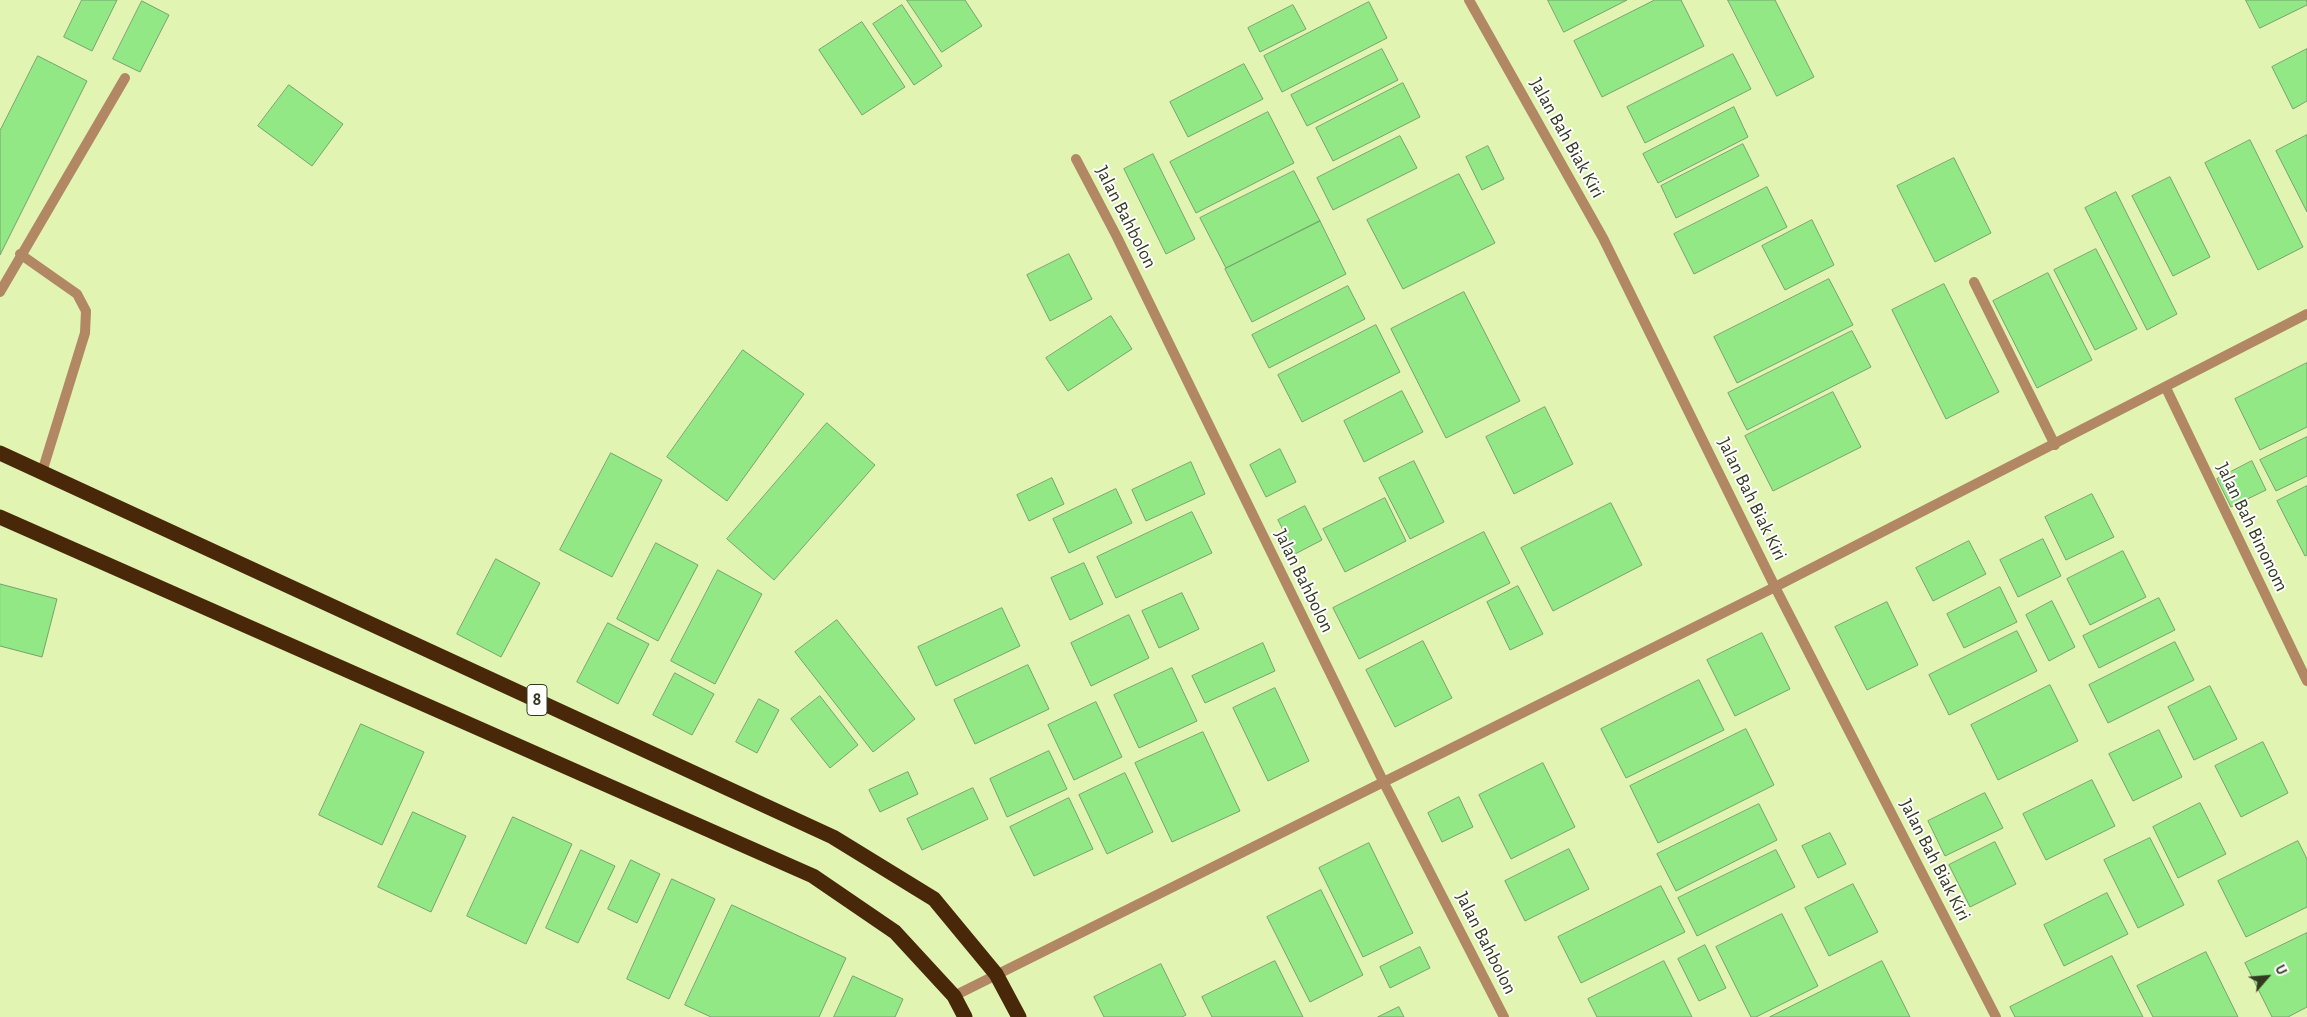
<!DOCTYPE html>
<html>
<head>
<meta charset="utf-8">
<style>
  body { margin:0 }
  #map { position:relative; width:2307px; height:1017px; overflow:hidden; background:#e1f4b2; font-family:"Alegreya Sans",sans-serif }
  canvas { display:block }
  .north { position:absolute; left:2242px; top:952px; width:50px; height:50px; -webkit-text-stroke:4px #fff; paint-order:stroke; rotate:63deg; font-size:14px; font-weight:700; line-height:20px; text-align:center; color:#333a20 }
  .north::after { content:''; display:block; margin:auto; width:18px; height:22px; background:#333a20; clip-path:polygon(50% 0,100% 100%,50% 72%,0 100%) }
</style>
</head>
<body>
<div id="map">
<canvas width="2307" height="1017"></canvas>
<div class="north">U</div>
</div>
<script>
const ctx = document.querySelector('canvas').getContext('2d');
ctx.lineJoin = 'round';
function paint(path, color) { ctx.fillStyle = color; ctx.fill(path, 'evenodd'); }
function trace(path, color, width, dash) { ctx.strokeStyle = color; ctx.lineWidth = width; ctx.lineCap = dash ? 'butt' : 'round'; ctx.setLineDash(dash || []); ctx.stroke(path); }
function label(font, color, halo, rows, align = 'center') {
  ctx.font = font + ' "Alegreya Sans",sans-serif'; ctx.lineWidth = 4; ctx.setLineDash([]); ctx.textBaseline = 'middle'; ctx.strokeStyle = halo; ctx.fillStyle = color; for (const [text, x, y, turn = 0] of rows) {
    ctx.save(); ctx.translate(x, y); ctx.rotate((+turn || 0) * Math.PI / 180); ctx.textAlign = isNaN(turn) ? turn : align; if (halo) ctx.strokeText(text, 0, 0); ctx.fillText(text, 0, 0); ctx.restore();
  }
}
const building = new Path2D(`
  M82 0H117L92 51 64 37Z
  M907 0H965L982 26 942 52Z
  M1548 0H1627L1564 32Z
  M1655 0H1681L1704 46 1602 97 1574 41Z
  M1728 0H1775L1814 77 1777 96Z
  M2246 0H2307V5L2260 28Z
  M142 1 169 15 140 72 113 59Z
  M1369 2 1387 38 1282 92 1264 56Z
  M902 5 942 66 914 85 873 24Z
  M1293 5 1306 29 1260 52 1248 28Z
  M862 22 905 87 862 115 819 50Z
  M1382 49 1398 80 1307 126 1291 95Z
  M2307 49V101L2293 109 2272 67Z
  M1733 54 1751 89 1645 143 1627 107Z
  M38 56 87 81 0 255V131Z
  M1244 64 1263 99 1188 137 1170 102Z
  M1403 83 1420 117 1333 161 1316 128Z
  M289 85 343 124 312 166 258 126Z
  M1734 107 1748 137 1658 183 1643 154Z
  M1268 112 1294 163 1196 213 1170 162Z
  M2307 135V212L2276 151Z
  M1400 136 1417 168 1333 210 1317 178Z
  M2250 140 2303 247 2258 270 2205 163Z
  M1743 144 1759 176 1676 218 1661 186Z
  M1488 146 1504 179 1482 190 1466 157Z
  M1153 154 1195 239 1166 254 1124 169Z
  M1954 158 1991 233 1935 262 1897 186Z
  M1294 171 1320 221 1226 268 1200 218Z
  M1459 174 1495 243 1403 289 1367 220Z
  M2170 177 2210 257 2173 276 2132 196Z
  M1767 187 1787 227 1694 274 1674 234Z
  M2116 192 2177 314 2147 330 2085 208Z
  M1812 220 1834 265 1785 290 1762 246Z
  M1320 221 1346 274 1252 322 1225 269Z
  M2096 249 2137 329 2095 350 2054 270Z
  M1069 254 1092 299 1050 321 1027 275Z
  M2048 273 2092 360 2037 388 1993 301Z
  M1829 279 1853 325 1737 383 1714 337Z
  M1944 284 1999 392 1946 419 1892 310Z
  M1348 286 1365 319 1269 368 1252 335Z
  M1464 292 1520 401 1446 438 1391 329Z
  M1111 316 1132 349 1068 391 1046 358Z
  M1376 325 1400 372 1302 422 1278 375Z
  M1852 331 1871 367 1747 430 1728 393Z
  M743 350 804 394 727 501 667 457Z
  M2307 363V427L2260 450 2235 399Z
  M1402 391 1423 432 1364 462 1344 421Z
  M1833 392 1861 447 1773 491 1745 436Z
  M1545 407 1573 464 1514 494 1486 437Z
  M827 423 875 465 774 580 727 539Z
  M2307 437V476L2276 491 2260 460Z
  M1280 449 1296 482 1266 497 1250 465Z
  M611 453 662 480 612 577 560 550Z
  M1414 461 1444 522 1410 539 1379 478Z
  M2252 461 2266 490 2231 507 2217 479Z
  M1191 462 1205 494 1146 521 1132 490Z
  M1052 478 1064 504 1029 521 1017 495Z
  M2307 486V555L2305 556 2277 501Z
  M1116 489 1132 523 1069 553 1053 519Z
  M2092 494 2114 537 2066 560 2045 517Z
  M1385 498 1406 541 1345 572 1323 529Z
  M1611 503 1642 565 1553 611 1521 548Z
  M1305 506 1322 540 1295 554 1278 520Z
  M1192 512 1212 553 1116 598 1097 557Z
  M1484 532 1510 583 1359 659 1333 608Z
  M2043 539 2061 576 2018 597 2000 560Z
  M1969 541 1986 574 1933 601 1916 568Z
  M656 543 698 565 658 641 617 619Z
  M2123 551 2146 597 2090 625 2067 579Z
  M496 559 540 583 501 657 457 634Z
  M1084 563 1103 604 1070 620 1051 578Z
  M718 570 762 594 715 684 671 661Z
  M0 584 57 599 42 657 0 646Z
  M1518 586 1543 634 1510 650 1487 602Z
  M2000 587 2017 622 1964 648 1947 614Z
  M1182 593 1199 629 1159 648 1142 611Z
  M2159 598 2175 630 2099 668 2083 636Z
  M2052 601 2075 647 2049 661 2026 615Z
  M1887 602 1918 665 1867 690 1835 627Z
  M1002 608 1020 646 936 686 918 647Z
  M1129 615 1149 658 1091 686 1071 643Z
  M837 620 915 719 873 752 795 652Z
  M608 623 649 644 618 704 577 682Z
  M2017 631 2037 671 1949 715 1929 675Z
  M1762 633 1790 689 1735 716 1707 660Z
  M1423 641 1452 698 1395 727 1366 670Z
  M2175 642 2194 680 2108 723 2089 685Z
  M1263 643 1275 671 1205 703 1192 676Z
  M1028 665 1049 709 975 744 954 700Z
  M1172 668 1197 721 1139 748 1114 695Z
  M675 673 714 694 692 735 653 715Z
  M1699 680 1724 730 1626 778 1601 729Z
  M2050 685 2078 741 1998 780 1971 725Z
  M2210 686 2237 739 2194 760 2168 707Z
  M1275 688 1309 761 1268 781 1233 708Z
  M820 696 858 745 830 768 791 719Z
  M759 699 779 710 757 753 736 742Z
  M1096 702 1122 757 1074 780 1048 725Z
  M361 724 424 752 382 845 319 815Z
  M1746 729 1774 785 1658 843 1630 786Z
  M2159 730 2182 777 2133 801 2109 754Z
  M1203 732 1240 811 1172 842 1135 763Z
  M2263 742 2288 793 2241 817 2215 766Z
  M1049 751 1067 789 1007 817 990 779Z
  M1543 763 1575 827 1511 859 1479 795Z
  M908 772 918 794 880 812 869 790Z
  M1125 773 1153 832 1107 854 1079 795Z
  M2092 780 2115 826 2046 860 2023 814Z
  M973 788 988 819 922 850 907 819Z
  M1985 793 2003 828 1945 856 1928 821Z
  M1459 797 1473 827 1442 842 1428 813Z
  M1069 798 1093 849 1034 876 1010 827Z
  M2200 803 2226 854 2178 878 2153 827Z
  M1759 804 1777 840 1676 891 1657 854Z
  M413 812 466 836 431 912 378 887Z
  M513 817 572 844 526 944 467 916Z
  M1830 833 1846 864 1818 878 1802 846Z
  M2150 838 2184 905 2138 928 2104 860Z
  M2298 841 2307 859V907L2246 937 2218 881Z
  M1995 842 2016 884 1970 907 1949 865Z
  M1369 843 1413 933 1363 957 1319 868Z
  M1569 849 1589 889 1525 921 1505 881Z
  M581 850 615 866 578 943 546 928Z
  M1776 850 1795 887 1697 936 1678 898Z
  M631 860 660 874 637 923 608 909Z
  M672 879 715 899 669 999 627 979Z
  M1853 884 1878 932 1829 956 1805 908Z
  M1661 886 1685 932 1581 983 1558 937Z
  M1321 890 1363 975 1310 1002 1267 917Z
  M2107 893 2128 934 2064 966 2044 925Z
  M732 905 846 958 819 1017H711L685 1005Z
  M1782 914 1818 986 1756 1017H1751L1716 947Z
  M2307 933V1007L2288 1017H2272L2245 963Z
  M1705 945 1726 988 1699 1001 1678 959Z
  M1420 947 1430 968 1390 988 1380 967Z
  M2206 952 2238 1017H2153L2137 986Z
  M2112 956 2143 1017H2015L2010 1007Z
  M1275 961 1303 1017H1212L1202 997Z
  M1664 961 1692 1017H1597L1588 999Z
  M1882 961 1910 1017H1770Z
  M1161 964 1186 1015 1182 1017H1104L1094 997Z
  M853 976 903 999 895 1017H834Z
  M1399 1007 1404 1017H1378Z`);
paint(building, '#91e884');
trace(building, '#77a270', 1);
trace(new Path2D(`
  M20 254 77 294 86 311 85 333 42 472
  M1974 282 2055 445
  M0 292 125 78`), '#b18764', 10);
trace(new Path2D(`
  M1469 0 1603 238 1775 587 1996 1017
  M1076 159 1117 237 1384 783 1504 1017
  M2166 388 2307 681
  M954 996 1775 587 2307 314`), '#b18764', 10);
trace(new Path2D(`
  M0 453 833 837 934 899 996 974 1019 1017
  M0 517 813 876 895 932 954 996 965 1017`), '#482809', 15);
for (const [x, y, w] of [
  [537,700,20]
]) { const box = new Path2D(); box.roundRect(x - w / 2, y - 15.5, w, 31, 4); ctx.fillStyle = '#fff'; ctx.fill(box); trace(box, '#333a20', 1); }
label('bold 18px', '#333a20', null, [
  ["8",537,700]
]);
label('19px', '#333a20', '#fff', [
  ["Jalan Bah Biak Kiri",1567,138,61],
  ["Jalan Bahbolon",1126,217,63],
  ["Jalan Bah Biak Kiri",1752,499,64],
  ["Jalan Bah Binonom",2252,527,64],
  ["Jalan Bahbolon",1304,581,64],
  ["Jalan Bah Biak Kiri",1935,860,63],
  ["Jalan Bahbolon",1486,943,63]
]);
</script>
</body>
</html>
